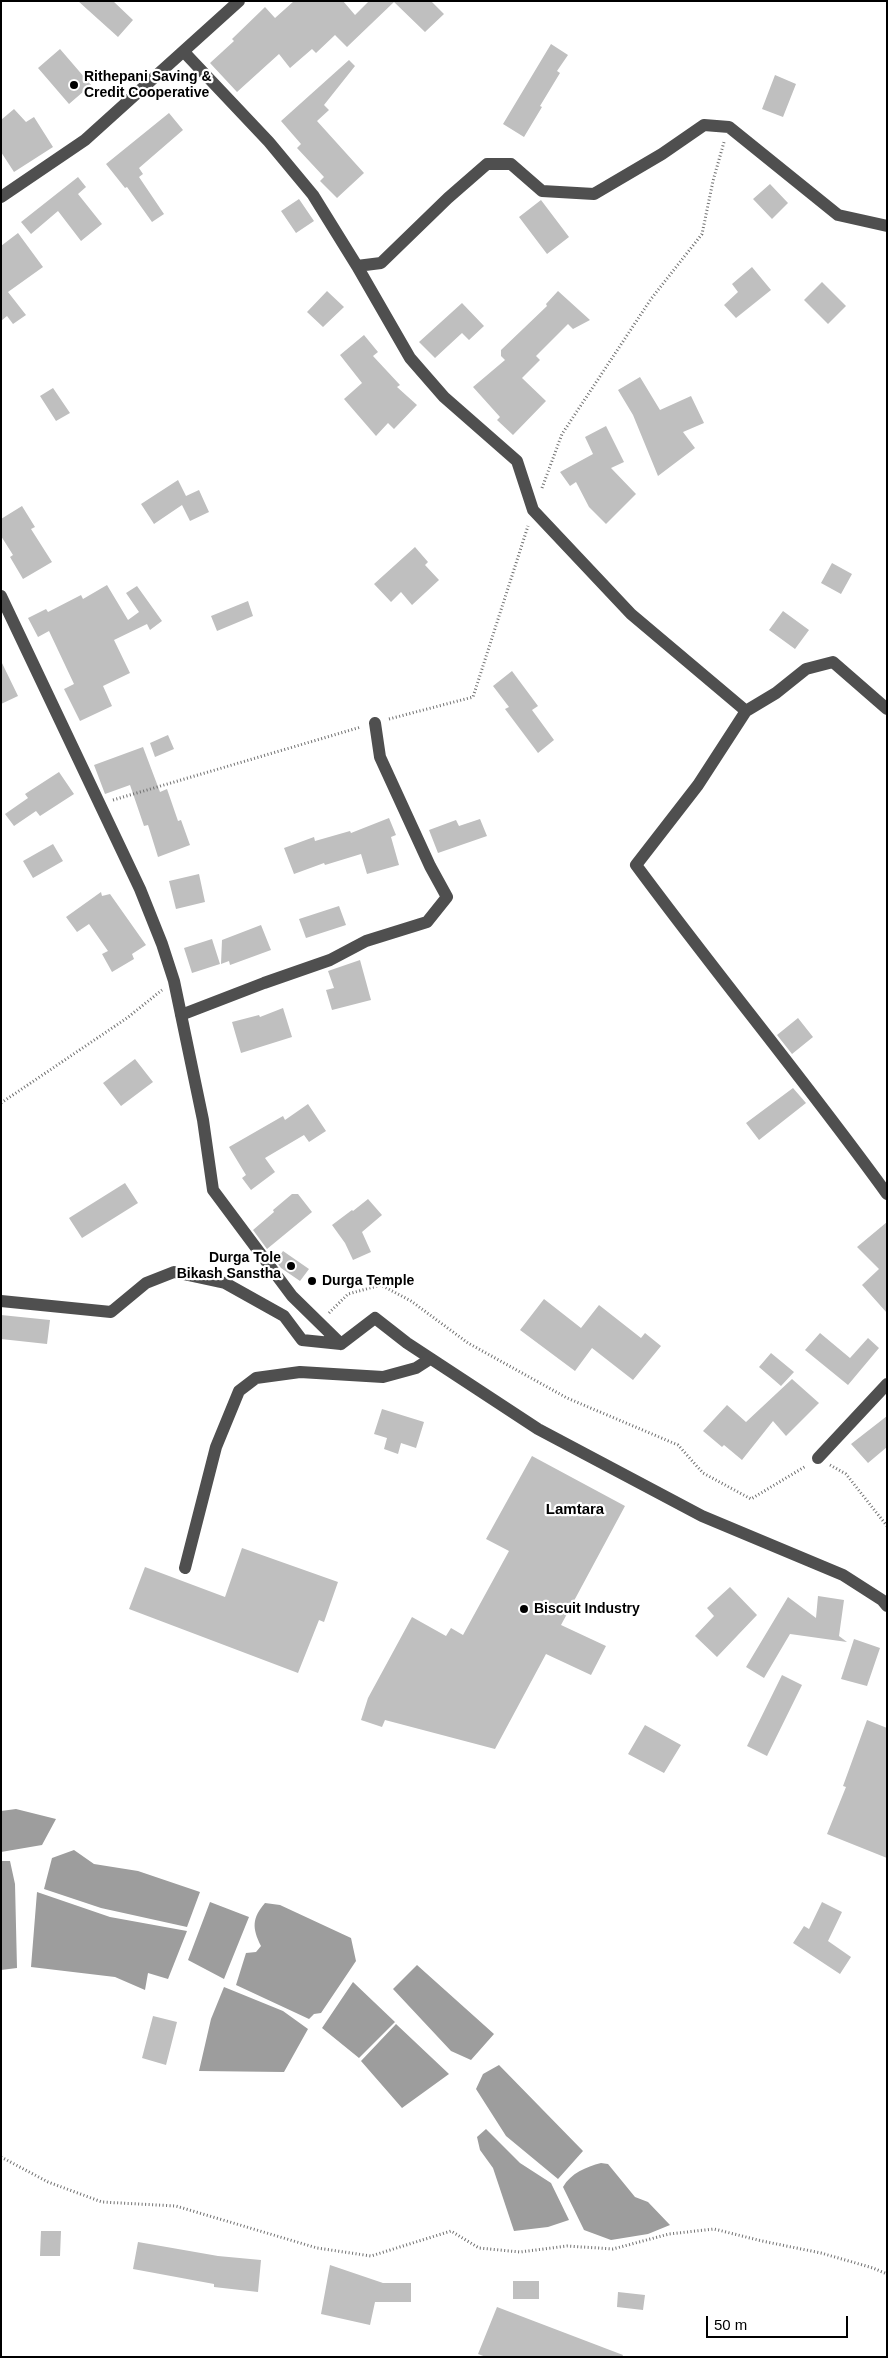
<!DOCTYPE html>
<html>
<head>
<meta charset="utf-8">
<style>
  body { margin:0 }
  #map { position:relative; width:888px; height:2358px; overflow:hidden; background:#fff; font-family:Arial,sans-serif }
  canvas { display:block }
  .frame { position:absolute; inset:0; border:2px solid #000; pointer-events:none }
  .scale { position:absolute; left:706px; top:2316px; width:142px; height:22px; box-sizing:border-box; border:2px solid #000; border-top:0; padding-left:6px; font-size:15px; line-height:18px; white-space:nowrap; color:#000; -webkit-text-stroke:4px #fff; paint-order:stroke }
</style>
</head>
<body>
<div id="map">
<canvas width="888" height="2358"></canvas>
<div class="frame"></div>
<div class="scale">50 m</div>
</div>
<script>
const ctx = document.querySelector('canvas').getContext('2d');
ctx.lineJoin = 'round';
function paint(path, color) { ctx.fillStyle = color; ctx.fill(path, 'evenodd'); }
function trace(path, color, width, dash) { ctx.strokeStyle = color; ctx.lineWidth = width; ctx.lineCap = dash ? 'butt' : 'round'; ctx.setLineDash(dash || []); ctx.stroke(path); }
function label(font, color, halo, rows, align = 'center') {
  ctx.font = font + ' Arial,sans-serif'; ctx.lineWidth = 4.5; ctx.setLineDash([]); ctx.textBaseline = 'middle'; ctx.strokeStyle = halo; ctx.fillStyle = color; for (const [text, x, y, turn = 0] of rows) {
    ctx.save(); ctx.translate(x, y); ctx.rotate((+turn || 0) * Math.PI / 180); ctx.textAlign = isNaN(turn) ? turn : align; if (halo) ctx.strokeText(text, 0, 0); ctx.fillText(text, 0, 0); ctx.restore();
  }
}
paint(new Path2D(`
  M16 1809 56 1819 42 1845 1 1852V1811Z
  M74 1850 94 1864 138 1871 200 1892 187 1927 101 1908 44 1889 52 1858Z
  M1 1861H10L15 1884 17 1968 1 1970Z
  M37 1892 110 1917 187 1931 168 1979 148 1973 145 1990 115 1977 31 1967Z
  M210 1902 249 1917 224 1979 188 1960Z
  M265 1903 280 1905 351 1938 356 1961 321 2013 314 2014 309 2019 236 1985 246 1953 256 1952 261 1946C252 1928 252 1918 265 1903Z
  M417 1965 494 2034 471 2060 451 2051 393 1989Z
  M353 1982 395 2022 359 2058 322 2028Z
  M224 1987 283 2011 308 2029 284 2072 199 2071 211 2019Z
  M396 2024 449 2074 402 2108 361 2061Z
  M499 2065 583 2151 558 2179 506 2136 476 2089 483 2074Z
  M486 2129 520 2163 551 2183 569 2220 548 2227 514 2231 493 2168 480 2150 477 2137Z
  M601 2163 608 2164 635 2197 648 2202 670 2225 648 2234 611 2240 584 2230 563 2187C571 2173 586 2167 601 2163Z`), '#9d9d9d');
paint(new Path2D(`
  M78 1H113L133 20 118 37Z
  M294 1H343L355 15 369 1H431L444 14 425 32 394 2 347 47 335 35 316 53 312 49 290 68 279 54 237 92 210 63 234 41 232 39 265 7 275 18Z
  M551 44 568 55 557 71 560 73 540 106 542 107 524 137 503 124Z
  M60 49 91 85 69 104 38 68Z
  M349 60 355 66 324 105 329 110 317 121 364 173 337 198 320 181 324 177 297 148 301 144 281 121Z
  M775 75 796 84 783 117 762 109Z
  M14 109 26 122 34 117 53 147 14 172 1 152V120Z
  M169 113 183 130 139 168 143 174 139 177 164 214 152 222 127 187 125 188 106 164Z
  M78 177 86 187 78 194 102 224 81 241 58 211 31 234 21 222Z
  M770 184 788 203 772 219 753 199Z
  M299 199 314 221 296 233 281 211Z
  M541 200 569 237 547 254 519 217Z
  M18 233 43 267 8 292 26 315 13 324 7 316 1 321V246Z
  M752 267 771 290 736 318 724 305 738 292 732 284Z
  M822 282 846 306 828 324 804 300Z
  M327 291 344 307 323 327 307 312Z
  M558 291 590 320 573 329 568 324 536 356 540 360 522 378 546 401 513 435 497 420 500 417 473 387 505 360 501 356V350L547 306 546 304Z
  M462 303 484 326 469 340 462 333 435 358 419 342Z
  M364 335 378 352 373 356 400 385 397 387 417 405 394 429 388 423 376 436 344 399 362 383 340 355Z
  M640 377 660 410 691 396 704 423 683 432 695 448 658 476 633 415 618 390Z
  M53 388 70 413 56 421 40 396Z
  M606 426 624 462 611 468 636 494 606 524 589 507 576 482 570 486 560 472 593 454 585 437Z
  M178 480 186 496 199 490 209 512 190 521 182 505 154 524 141 504Z
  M22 506 35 527 31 529 52 562 23 579 10 557 13 555 1 536V519Z
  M415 547 428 562 425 565 439 580 412 605 401 592 391 602 374 584Z
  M832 563 852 574 841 594 821 583Z
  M107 585 128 620 139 612 126 593 137 586 162 621 150 630 147 624 114 640 130 673 103 686 112 706 80 721 64 689 74 684 49 631 38 637 28 618 46 609 48 612 81 595 83 599Z
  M248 601 253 616 217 631 211 616Z
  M783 611 809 630 795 649 769 630Z
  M1 661 18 696 1 704Z
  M512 671 538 706 532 710 554 740 538 753 505 709 509 707 493 686Z
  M168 735 174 749 155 757 150 743Z
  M143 747 160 792 167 789 178 821 181 820 190 845 158 857 148 825 144 826 130 785 105 794 94 765Z
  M59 772 74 794 40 816 36 811 14 826 5 814 28 798 25 794Z
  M389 818 396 835 391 837 399 865 367 874 361 854 325 865 324 863 294 874 284 848 314 837 315 841 350 831 351 833Z
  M480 819 487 836 438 853 429 830 456 820 459 826Z
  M53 844 63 861 33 878 23 861Z
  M199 874 205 902 176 909 169 881Z
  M101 892 102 896 110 894 146 945 132 954 134 959 112 972 102 954 108 951 89 924 77 932 66 917Z
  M339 906 346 925 306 938 299 919Z
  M261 925 271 950 230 965 229 961 221 964 222 940Z
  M212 939 220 964 192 973 184 948Z
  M360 960 371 1000 332 1010 326 990 334 988 328 971Z
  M283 1008 292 1037 241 1053 232 1022 259 1015 260 1017Z
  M798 1018 813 1037 792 1054 777 1035Z
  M135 1059 153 1082 121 1106 103 1083Z
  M793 1088 806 1103 759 1140 746 1123Z
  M308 1104 326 1131 309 1142 304 1135 265 1158 275 1172 251 1190 242 1178 246 1175 229 1147 283 1116 285 1120Z
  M125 1183 138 1203 82 1238 69 1218Z
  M292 1194H298L312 1212 267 1249 253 1230 274 1212 273 1210Z
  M368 1199 382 1215 362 1232 371 1252 353 1260 345 1243 332 1225 352 1210 353 1211Z
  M887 1222V1313L862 1285 879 1269 857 1247Z
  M283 1251 309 1269 300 1281 281 1268 276 1261Z
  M544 1299 581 1328 599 1305 641 1338 645 1333 661 1346 633 1380 592 1348 575 1371 520 1330Z
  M1 1315 50 1320 47 1344 1 1339Z
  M820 1333 850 1358 868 1338 879 1348 848 1385 805 1350Z
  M771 1353 794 1372 781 1386 759 1367Z
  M792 1379 819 1403 786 1436 773 1421 742 1460 724 1445 722 1447 703 1431 727 1405 746 1422Z
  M382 1409 424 1422 416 1448 401 1443 398 1454 384 1449 387 1438 374 1434Z
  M887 1416V1447L868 1463 851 1444Z
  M532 1456 625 1506 561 1625 606 1646 591 1675 546 1654 495 1749 385 1720 382 1727 361 1720 368 1698 412 1617 446 1636 451 1628 463 1635 509 1551 486 1539Z
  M242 1548 338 1582 324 1622 319 1620 298 1673 129 1609 145 1567 225 1597Z
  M730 1587 757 1615 717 1657 695 1636 714 1616 707 1608Z
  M818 1596 844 1600 839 1636 847 1642 790 1634 764 1678 746 1667 788 1597 816 1618Z
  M854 1639 880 1648 867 1686 841 1679Z
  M782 1675 802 1685 767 1756 747 1746Z
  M867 1720 887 1728V1858L827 1834 846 1787 843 1786Z
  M645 1725 681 1745 664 1773 628 1754Z
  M822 1902 842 1912 828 1941 851 1957 840 1974 793 1943 804 1926 809 1929Z
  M153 2016 177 2022 166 2065 142 2058Z
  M41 2231H61L60 2256H40Z
  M138 2242 218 2256 261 2260 258 2292 214 2287V2284L133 2269Z
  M330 2265 383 2283H411V2302H375L370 2325 321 2314Z
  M513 2281H539V2299H513Z
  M618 2292 645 2295 643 2310 617 2307Z
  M497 2307 623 2355 622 2357H486L478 2354Z`), '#bfbfbf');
trace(new Path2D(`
  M542 488 562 434 651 299 702 234 713 181 724 142
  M389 719 473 697 528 526
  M113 800 361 727
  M1 1103 127 1018 162 990
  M329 1313 348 1294 381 1285 411 1301 468 1343 567 1398 678 1445 703 1473 751 1499 806 1466
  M830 1465 846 1474 887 1526
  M1 2157 48 2182 102 2202 176 2206 317 2248 371 2256 451 2231 479 2248 520 2252 567 2246 613 2249 669 2234 714 2229 762 2241 821 2253 873 2268 887 2274`), '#717171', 3, [1, 2.5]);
trace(new Path2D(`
  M184 52 269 142 313 195 357 266 381 263 448 198 487 164H511L542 191 594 194 662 154 704 125 729 127 838 215 887 226
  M1 197 85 140 239 1
  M357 266 410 358 444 397 517 461 533 510 631 614 746 711 776 693 806 669 833 662 887 709
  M1 596 140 889 162 944 174 981 203 1120 213 1190 292 1296 341 1344 375 1318 407 1343 538 1429 702 1516 843 1575 882 1600 887 1606
  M746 711 698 785 636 865C718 976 806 1082 887 1194
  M181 1015 264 983 330 960 366 941 427 922 447 897 430 866 380 757 375 723
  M1 1301 111 1312 146 1283 174 1272 225 1283 284 1316 302 1340 341 1344
  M818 1458 887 1384
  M185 1568 216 1447 239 1391 256 1378 300 1372 383 1377 416 1368 430 1359`), '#4f4f4f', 12);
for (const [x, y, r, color] of [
  [74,85,5,"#000"],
  [291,1266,5,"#000"],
  [312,1281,5,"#000"],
  [524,1609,5,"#000"]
]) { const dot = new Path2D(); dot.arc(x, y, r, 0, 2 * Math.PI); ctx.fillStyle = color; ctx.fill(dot); trace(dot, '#fff', 2); }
label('bold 14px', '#000', '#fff', [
  ["Rithepani Saving &",84,77],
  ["Credit Cooperative",84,93],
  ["Durga Tole",281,1258,"right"],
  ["Bikash Sanstha",281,1274,"right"],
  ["Durga Temple",322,1281],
  ["Biscuit Industry",534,1609]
], 'left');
label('bold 15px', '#000', '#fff', [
  ["Lamtara",575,1510]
]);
</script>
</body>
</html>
